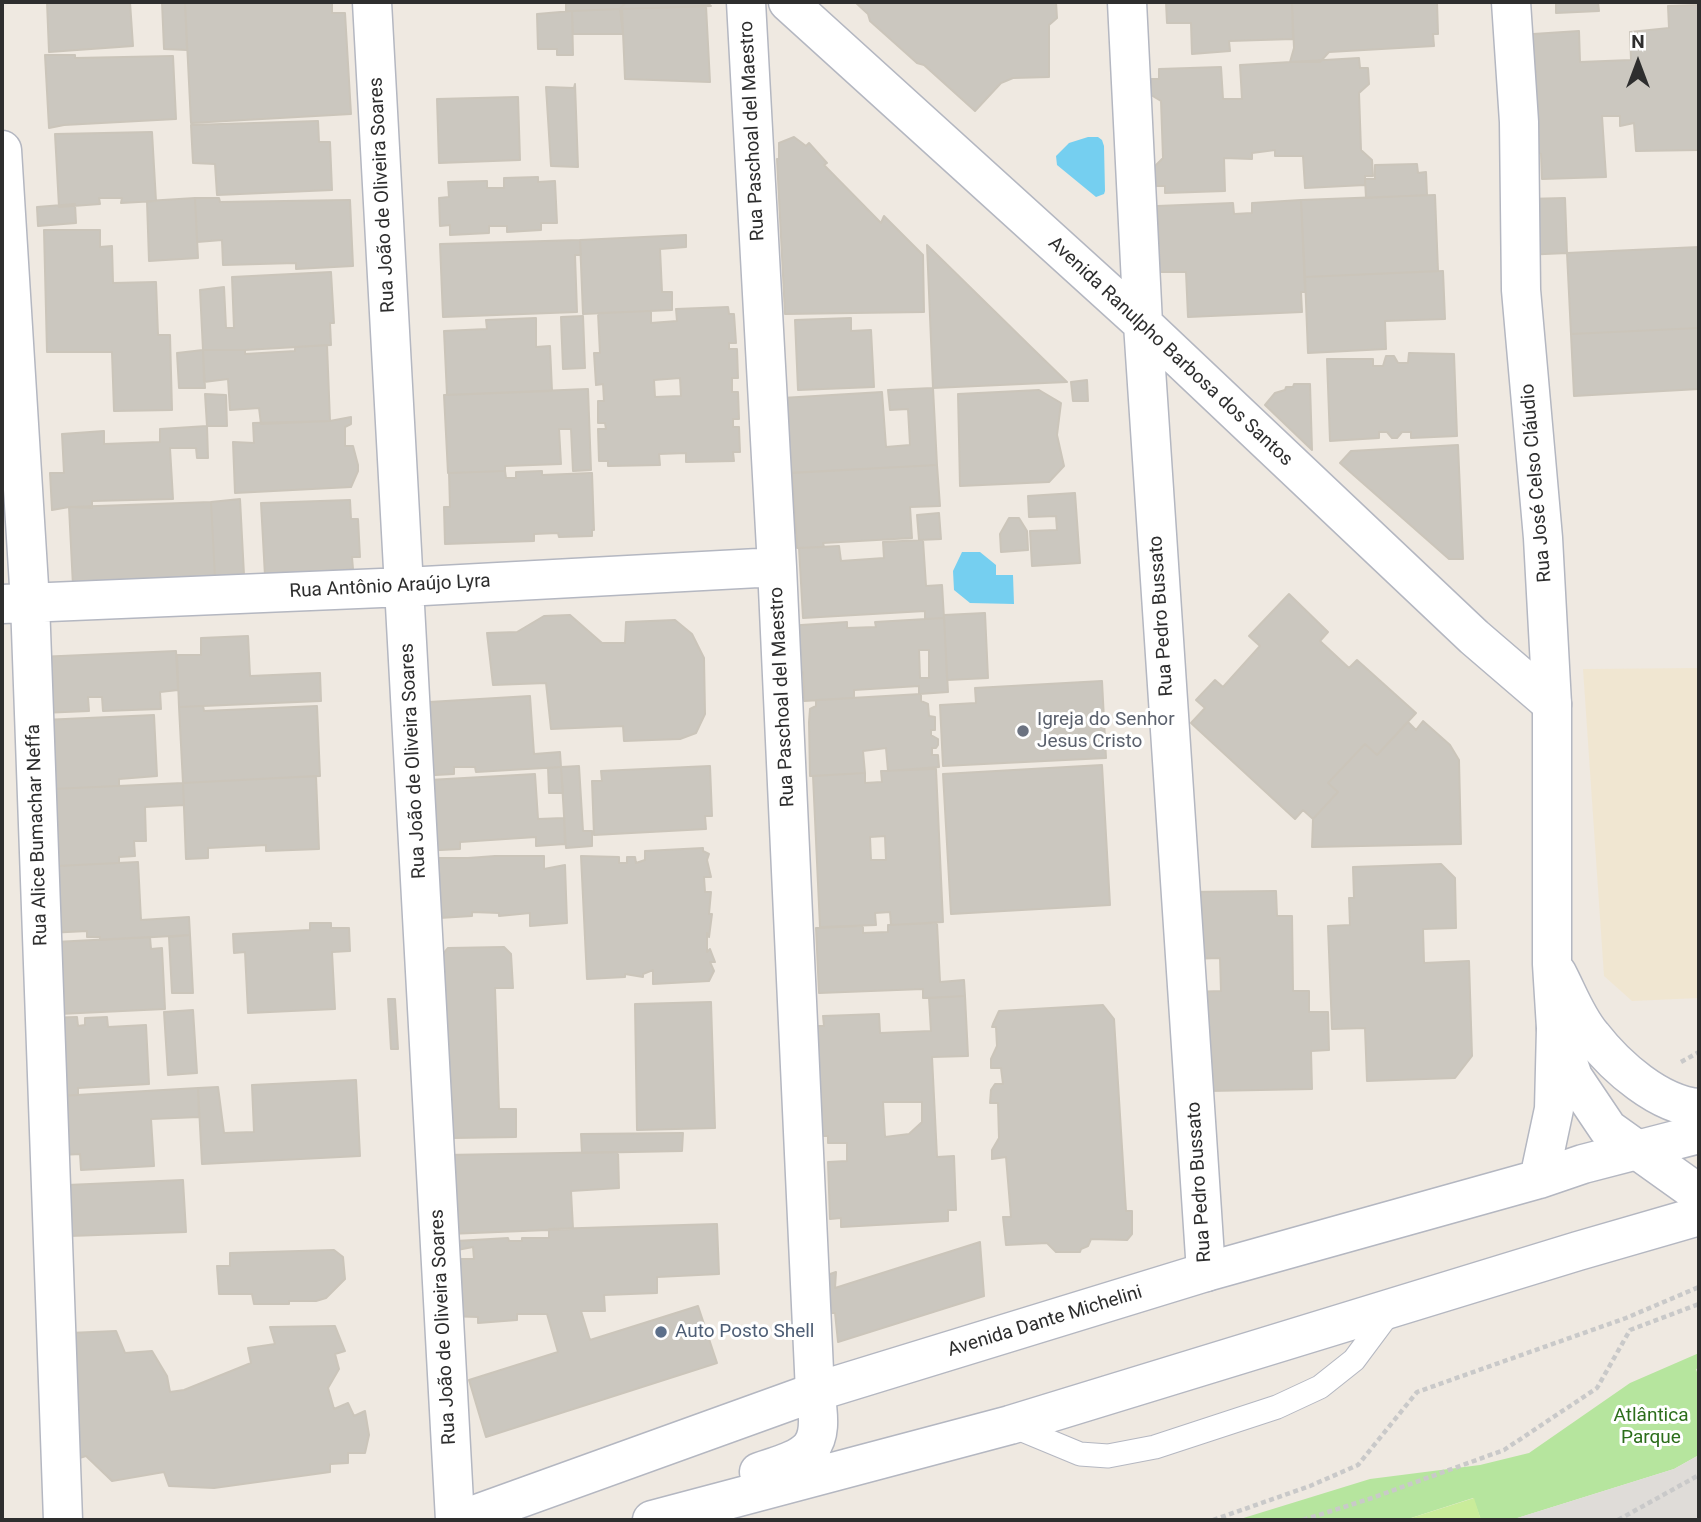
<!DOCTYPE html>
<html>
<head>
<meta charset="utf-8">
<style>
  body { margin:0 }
  #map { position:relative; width:1701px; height:1522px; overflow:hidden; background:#efe9e1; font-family:Roboto,sans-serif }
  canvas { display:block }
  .frame { position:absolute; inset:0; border:4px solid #2e2e2e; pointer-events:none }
  .north { position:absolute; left:1603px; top:28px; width:70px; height:70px; -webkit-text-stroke:5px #fff; paint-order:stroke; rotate:0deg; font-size:19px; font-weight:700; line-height:28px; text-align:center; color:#2e2e2e }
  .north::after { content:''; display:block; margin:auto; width:24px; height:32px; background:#2e2e2e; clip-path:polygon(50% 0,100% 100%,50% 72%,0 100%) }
</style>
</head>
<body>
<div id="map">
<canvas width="1701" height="1522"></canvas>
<div class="frame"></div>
<div class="north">N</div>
</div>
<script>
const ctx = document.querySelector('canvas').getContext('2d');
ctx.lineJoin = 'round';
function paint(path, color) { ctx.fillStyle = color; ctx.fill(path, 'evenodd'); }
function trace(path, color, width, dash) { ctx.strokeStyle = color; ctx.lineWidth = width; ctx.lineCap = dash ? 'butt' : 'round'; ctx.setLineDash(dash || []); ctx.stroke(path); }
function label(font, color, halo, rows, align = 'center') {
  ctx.font = font + ' Roboto,sans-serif'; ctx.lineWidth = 6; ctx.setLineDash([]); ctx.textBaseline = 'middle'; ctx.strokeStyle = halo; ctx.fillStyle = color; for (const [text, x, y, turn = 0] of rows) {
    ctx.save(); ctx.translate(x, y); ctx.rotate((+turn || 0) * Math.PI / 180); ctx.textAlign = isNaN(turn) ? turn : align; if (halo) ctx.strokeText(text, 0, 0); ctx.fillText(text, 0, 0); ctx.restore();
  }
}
paint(new Path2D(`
  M1699 668V998L1632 1001 1604 976 1583 669Z`), '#f0e6d1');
paint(new Path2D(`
  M1699 1353V1368L1696 1369 1699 1378V1455L1674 1469 1511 1520H1481L1473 1498 1405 1520H1237L1370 1479 1480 1465 1529 1453 1630 1383Z`), '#b6e59e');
paint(new Path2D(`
  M1474 1498 1481 1520H1405Z`), '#c9ec9a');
paint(new Path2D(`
  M1699 1455V1520H1511L1674 1469Z`), '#dfdcd8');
paint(new Path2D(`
  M1088 137H1098L1102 140 1104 146 1105 191 1104 194 1096 197 1057 165 1056 156 1069 143Z
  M962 552H980L996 565V575H1013L1014 604 970 603 954 590 953 571Z`), '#75cff0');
const building = new Path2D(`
  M47 2H130L133 46 49 52Z
  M162 2H185L187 50 164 49Z
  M185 2H332V13H345L351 114 191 123Z
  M566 2H626L620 9 572 11H566Z
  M626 2H706L711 6 620 9Z
  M855 2H1056L1057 18 1049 25V77L1013 78 1001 83 975 111 924 65 917 63 870 21 868 14Z
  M1166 2H1292L1293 39 1229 41 1230 51 1192 54 1191 23H1167Z
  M1292 2H1437L1438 34H1433L1434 46 1329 52 1320 62H1290L1294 48Z
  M1556 2H1598L1599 11 1556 13Z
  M1699 5V150L1636 151 1634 123 1620 126V116H1602L1606 177 1542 179 1541 154 1530 151V135L1538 129 1527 78 1536 72 1534 62 1527 56 1526 40 1533 34 1579 31 1580 62 1631 60 1630 32 1669 28 1668 6Z
  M706 6 710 82 625 79 622 9Z
  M620 9 623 34H573L572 11Z
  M572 11 573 55H557V49H538L537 14Z
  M45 55H75V58L173 56 176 119 64 125 49 128Z
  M1359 58 1360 68H1368L1369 84 1359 93 1361 150 1372 160 1373 176H1365V185L1305 188 1303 156H1275V150L1252 153V159L1224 158 1225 191 1165 193V186H1155L1154 167 1163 158 1161 101 1151 95V79H1159V69L1221 67 1223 99H1242L1240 65Z
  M575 84 578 167 551 166 546 87 574 88Z
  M518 97 520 160 439 163 437 99Z
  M318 121 319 142H330L332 190 217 195 215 164 193 163 191 125Z
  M152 132 156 201 121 203 122 198H99L100 204 59 207 55 134Z
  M794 137 806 146 809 143 827 163 824 165 881 223 884 216 923 255 924 312 785 314 777 159H779V143Z
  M1417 164 1418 173 1426 172 1427 195 1366 198 1365 179H1375V165Z
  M538 177V182L555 181 557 223H541V230L507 232V226H489V233L450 235V225L440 226 439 198 449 197 448 182 487 181V188H504V178Z
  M1435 195 1438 271 1305 277 1301 200Z
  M195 198H219L220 202 350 200 353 266 296 269V263L223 265 222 240 197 242Z
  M195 198 198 258 149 261 147 201Z
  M1565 198 1567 253 1523 255 1526 199Z
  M1301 200 1305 292H1301L1302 312 1188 317 1186 272H1160L1157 206 1233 203 1234 214 1252 213V203Z
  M75 204 76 223 38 226 37 207Z
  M44 230H100V247L112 246 113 283 156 282 158 335H170L172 410 114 411 112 352H47Z
  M686 235V247L660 249 662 292H672V310L583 314 580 240Z
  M580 240 581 255H575L577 312 443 317 440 244Z
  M927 245 1031 347 1067 382 933 388Z
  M1699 247V328L1571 334 1567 253Z
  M1443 271 1445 319 1385 321 1386 349 1308 353 1305 277Z
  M331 272 334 323H330L331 345 245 350H203L200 290 224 287 226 328H234L232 277Z
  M728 307 729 314H734L736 343H729V349H737L738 378H732V392H738L739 419H733V427H739L740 452H733L734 461 686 462V453L659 454 660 465 608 466V461H599L598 429H606L605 423H598V401H604L603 384 596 385 594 353H600L598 313 651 311V323L677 321 676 309ZM680 378 681 396 655 397 654 380Z
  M583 316 585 368 563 369 561 317Z
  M536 318V347L550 346 552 391 447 395 444 331 487 329 486 320Z
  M851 318V331L871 330 874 387 798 390 795 320Z
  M1699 328V389L1574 396 1571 334Z
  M327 345 330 421 261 424 259 408 230 410 228 379 204 382 203 350H245V354L295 351V347Z
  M203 350 205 388H179L177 353Z
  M1409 353 1454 354 1457 436 1411 438V432H1402L1397 438H1392L1387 432H1379V438L1330 441 1327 359H1373V366H1383L1386 356H1394L1398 363H1408Z
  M1087 380 1088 401H1073L1071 382Z
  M1294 384H1310L1312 450 1265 405 1275 393 1285 390 1286 387H1293Z
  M933 388 937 465 786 473 782 398 882 392 886 447 910 445 908 409 890 410 888 390Z
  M588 389 591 470 573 471 571 429H559L561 464 505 466V471L448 473 444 395Z
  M1039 390 1061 403 1057 435 1064 466 1049 482 960 486 958 394Z
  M205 394 226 395 227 426H207Z
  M351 417V424L345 427V446H353L358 465V471L351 487 235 493 233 442 254 443 253 423 330 421Z
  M207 426 208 458H197L196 448H170L173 499 92 501V508L69 507 52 510 50 473H64L62 434 104 431V444L160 442V429Z
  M1458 445 1463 559H1449L1340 463 1351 451Z
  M937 465 940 506 910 507 912 538 823 543 824 547 797 548 792 473Z
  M505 471 506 478H516V472L542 471V475L592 473 594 530H592V536L559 537 558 533 534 534V541L445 544 444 507H450L449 473Z
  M1075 493 1080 563 1032 566 1030 531 1057 530 1056 516 1029 517 1028 496Z
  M240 499 244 575 215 578 211 502Z
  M350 500 351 519H358L360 557H352L353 569 265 576 261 503Z
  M211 502 215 578 73 586 69 507Z
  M939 513 941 539 919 540 917 515Z
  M1009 518H1019L1027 531 1028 550 1001 552 1000 534Z
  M923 540 926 586 942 585 944 618 925 619V611L803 618 799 548 839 546 841 561 884 558 883 542Z
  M1289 594 1328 632 1320 641 1349 668 1357 660 1416 713 1377 755 1365 744 1328 783 1338 792 1313 819 1303 810 1295 819 1191 723 1205 708 1196 700 1215 680 1223 687 1260 646 1249 636Z
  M985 613 988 678 947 680 944 615Z
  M570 615 602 643H625L626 622 675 620 692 634 704 658 705 714 696 733 680 739 624 741 623 726 551 729 546 683 493 685 487 633 517 632 544 616Z
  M944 618 948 692 919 694V686L854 690V698L804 701 803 672 789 674 786 626 847 622V628L876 627 875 622ZM919 650H929V678H920Z
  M248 636 250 676 320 673 321 701 179 707 177 655H201V638Z
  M176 651 178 690 160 692 161 709 103 711 102 697H88L89 711 41 713 38 657Z
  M1102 681 1106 758 943 766 940 705 976 703 975 688Z
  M921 694V701L928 704 929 716 935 717V730H931V735L938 739V745L936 748H932V755H938L939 767 888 771 886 748 863 751 865 773 810 776 809 722 810 709 816 706V700Z
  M530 696 534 754 560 752 561 767 476 772 475 767H454V774L416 776 429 702Z
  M203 706 204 711 317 706 320 776 183 783 179 707Z
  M154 715 157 776 119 779V786L53 789 43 720Z
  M1423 721 1450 745 1459 760 1461 844 1312 847 1313 819 1338 792 1328 783 1365 744 1377 755 1408 722 1416 730Z
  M1102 765 1110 905 951 914 943 774Z
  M579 766 583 831H592V846L566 848 561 767Z
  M710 766 712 816H705L706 829 594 835 592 781H602L601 771Z
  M561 767 563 793H549L548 768Z
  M936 769 943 922 891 925 890 912 875 913 876 925 820 927 813 776 865 773V783L882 782 881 771ZM885 836 886 860H871L870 837Z
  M535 774 538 819 564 818 565 844 536 846V837L460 842V849L421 851 429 780Z
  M316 776 319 849 266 851V845L208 848V858L186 859 183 783Z
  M183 783 184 805 145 807 146 841H134L135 856 119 857V863L57 866 53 789Z
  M703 848V851L709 854 707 860 711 877H704L705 892H711L709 914H712L709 937 707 933V952L710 949 715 962H710L714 971 709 981 653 984V970L643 974V977L625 974V977L587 979 581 856 619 857V863H627V857H635L636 863 645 860V851Z
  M495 856H544V869L565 865 567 923 530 926V913L499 916V913L472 912V916L423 919 421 858H468Z
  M138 862 141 920 189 917 190 935 100 940V937H87V931L48 933 57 866Z
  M1441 864 1455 878 1456 928 1423 929 1424 963 1469 961 1472 1056 1455 1078 1367 1081 1365 1028 1332 1029 1328 926 1350 925 1349 898H1354L1353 867Z
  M1276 891 1277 916H1292L1293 991H1309V1012H1328L1329 1050 1311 1051 1312 1089 1209 1091 1192 992 1221 991 1220 958 1187 959 1186 892Z
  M310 923H331V928H349L350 951 332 952 335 1009 248 1013 245 952 234 953 233 934 310 930Z
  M937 923 940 982 964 980 965 996 923 998V989L819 993 816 928 863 926V933L888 932V925Z
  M190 935 193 993H172L169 937Z
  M150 937 151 949 162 948 165 1009 59 1014 55 942Z
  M504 947 511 954 513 988H495L499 1109H516V1137L453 1138 437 961 448 948Z
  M965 996 968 1056 932 1057 937 1157 954 1156 956 1210H948V1221L841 1227V1218L830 1219 828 1162 847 1161V1143H828V1136H821L816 1026H824L823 1016 879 1014 880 1033 931 1031 929 998ZM883 1102H922V1122L909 1134 885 1137Z
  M388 999H395L398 1049H391Z
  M711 1002 715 1128 637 1130 635 1004Z
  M1103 1005 1114 1019 1126 1211H1132V1234L1127 1240 1091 1239 1088 1246 1081 1249 1080 1252H1056L1047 1243 1006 1245 1003 1217H1011L1006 1157 992 1159V1150L999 1138 998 1103H990L991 1090 995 1084H1003L1001 1068H991V1059L997 1046 996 1027H992L993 1024 999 1011Z
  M193 1010 197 1073 168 1075 164 1012Z
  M77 1017 78 1026 85 1025V1018L107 1017 108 1027 146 1025 149 1084 78 1088V1095L59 1096 45 1018Z
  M356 1080 360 1156 202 1164 198 1088 218 1087 224 1133 254 1132 252 1085Z
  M198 1088 199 1117 151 1119 154 1166 81 1170 80 1154 61 1155 59 1096Z
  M683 1133 682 1151 582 1153 581 1134Z
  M618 1152 619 1188 571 1191 573 1229 448 1234 445 1155Z
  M183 1180 186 1232 69 1236 67 1185Z
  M717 1224 719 1274 657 1277V1293L604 1295 605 1311H581L590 1340 698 1306 717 1363 486 1437 469 1380 558 1352 547 1314H517V1320L478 1323V1317L447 1316 444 1259H474L473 1247 457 1250 456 1241 508 1238 509 1241H522V1238H549V1229Z
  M980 1242 984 1296 838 1342 835 1313H816L824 1276 836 1272 835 1288Z
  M334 1250 343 1257 345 1279 326 1298 316 1301H289V1304H254L252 1294H219L217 1266H230V1253Z
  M335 1326 345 1351 335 1354 339 1369 328 1388 334 1409 348 1403 354 1416 365 1411 369 1435 365 1453H348V1463L330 1464V1472L214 1488 169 1486 164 1472 112 1481 86 1456 73 1460 69 1333 116 1331 125 1353 152 1351 167 1376 170 1392 184 1390 251 1363 248 1348 275 1344 270 1327Z`);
paint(building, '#cbc7bf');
trace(building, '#cbc5ba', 2);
const service = new Path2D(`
  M1010 1425 1080 1454 1108 1456 1155 1447 1277 1407 1320 1387 1354 1360 1392 1309`);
const minor = new Path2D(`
  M372 2 455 1520
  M746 2 777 567 815 1392
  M788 2 1143 324 1474 637 1552 704
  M1127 2 1143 324 1206 1272
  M2 150 30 602 63 1520
  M2 604 405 587 777 567`);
const tertiary = new Path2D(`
  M1511 2 1519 122 1521 290 1543 538 1552 704V964L1556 1028 1573 1077 1608 1129 1699 1194
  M1557 973C1568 994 1577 1019 1592 1036 1616 1067 1659 1105 1699 1108`);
const secondary = new Path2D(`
  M1539 1179 1554 1109 1556 1028
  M759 1472C812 1455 825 1450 815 1392
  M460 1520 815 1392 1206 1272 1539 1179 1583 1164 1699 1134
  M652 1520 1010 1425 1578 1251 1699 1216`);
trace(service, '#b4b7c1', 25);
trace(minor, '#b4b7c1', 41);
trace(tertiary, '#b4b7c1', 41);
trace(secondary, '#b4b7c1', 41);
trace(new Path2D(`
  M1681 1062 1699 1052
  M1213 1520 1310 1486 1358 1465 1417 1392 1626 1318 1699 1287
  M1303 1520 1372 1498 1504 1450 1597 1388 1630 1330 1699 1304
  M1618 1520 1699 1475`), '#c9c9c9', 4.5, [5, 3.5]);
trace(service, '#fff', 23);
trace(minor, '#fff', 38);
trace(tertiary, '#fff', 38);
trace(secondary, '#fff', 38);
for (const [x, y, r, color] of [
  [1023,731,7,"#6b7280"],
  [661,1332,7,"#5c6f8a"]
]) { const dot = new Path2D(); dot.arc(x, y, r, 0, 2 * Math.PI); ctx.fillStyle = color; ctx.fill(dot); trace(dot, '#fff', 2.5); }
label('19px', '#2e2e2e', '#fff', [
  ["Rua Paschoal del Maestro",753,131,-93],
  ["Rua João de Oliveira Soares",383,195,-93],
  ["Avenida Ranulpho Barbosa dos Santos",1170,352,43],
  ["Rua José Celso Cláudio",1537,483,-95],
  ["Rua Antônio Araújo Lyra",390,587,-3],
  ["Rua Pedro Bussato",1162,616,-94],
  ["Rua Paschoal del Maestro",783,697,-93],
  ["Rua João de Oliveira Soares",414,761,-93],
  ["Rua Alice Bumachar Neffa",38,835,-92],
  ["Rua Pedro Bussato",1200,1182,-94],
  ["Avenida Dante Michelini",1045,1322,-17],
  ["Rua João de Oliveira Soares",444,1327,-93]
]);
label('19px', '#5b616d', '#fff', [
  ["Igreja do Senhor",1037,720],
  ["Jesus Cristo",1037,742]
], 'left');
label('19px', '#4e5e75', '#fff', [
  ["Auto Posto Shell",675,1332]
], 'left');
label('19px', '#2c6e1b', '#fff', [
  ["Atlântica",1651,1416],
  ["Parque",1651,1438]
]);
</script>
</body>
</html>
